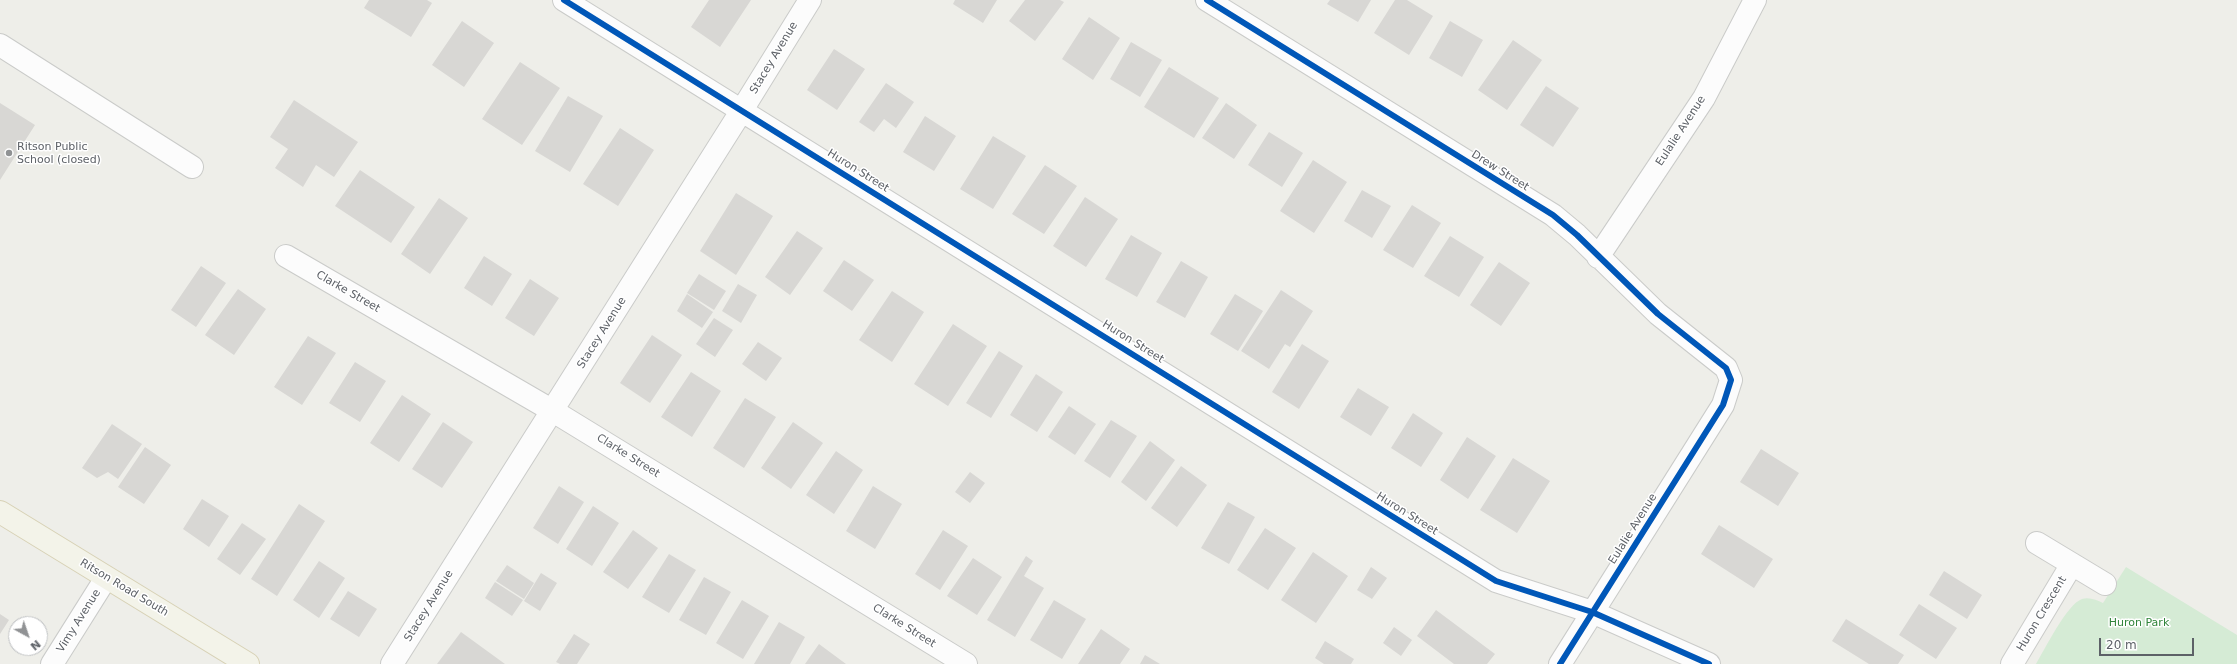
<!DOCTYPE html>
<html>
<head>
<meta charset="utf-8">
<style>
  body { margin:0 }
  #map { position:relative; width:2237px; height:664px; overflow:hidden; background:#eeeee9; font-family:"DejaVu Sans",sans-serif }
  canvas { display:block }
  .north { position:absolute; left:8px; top:616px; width:40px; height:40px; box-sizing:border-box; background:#fff; border:1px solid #bec0c2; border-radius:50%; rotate:140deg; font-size:11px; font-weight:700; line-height:16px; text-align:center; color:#5d6167 }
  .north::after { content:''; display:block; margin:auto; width:14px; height:18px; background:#909294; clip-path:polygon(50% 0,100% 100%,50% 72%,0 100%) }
  .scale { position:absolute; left:2099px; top:638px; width:95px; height:18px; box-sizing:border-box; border:2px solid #5d6167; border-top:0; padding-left:5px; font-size:12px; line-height:14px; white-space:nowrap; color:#5d6167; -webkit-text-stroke:3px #fff; paint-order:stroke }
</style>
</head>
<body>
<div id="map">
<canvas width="2237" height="664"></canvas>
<div class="north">N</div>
<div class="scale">20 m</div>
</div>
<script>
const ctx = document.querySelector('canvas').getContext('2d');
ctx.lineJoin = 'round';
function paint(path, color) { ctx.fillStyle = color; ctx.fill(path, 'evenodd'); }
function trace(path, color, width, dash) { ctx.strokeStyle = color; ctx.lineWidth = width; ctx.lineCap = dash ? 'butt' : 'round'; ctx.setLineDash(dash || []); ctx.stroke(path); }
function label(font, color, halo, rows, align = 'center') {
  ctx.font = font + ' "DejaVu Sans",sans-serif'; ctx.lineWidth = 3; ctx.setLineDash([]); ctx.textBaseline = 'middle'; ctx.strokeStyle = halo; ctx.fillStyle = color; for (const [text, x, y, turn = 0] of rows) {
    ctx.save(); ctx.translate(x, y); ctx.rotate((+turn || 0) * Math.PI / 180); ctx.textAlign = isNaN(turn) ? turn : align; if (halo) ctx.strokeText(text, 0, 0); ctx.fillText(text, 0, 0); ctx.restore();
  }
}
paint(new Path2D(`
  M2126 567 2237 635V664H2036C2045 649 2067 604 2082 599 2089 597 2097 600 2103 603Z`), '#d5ebd5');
paint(new Path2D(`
  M369 0H427L432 3 411 37 364 8Z
  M709 0H751L720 47 691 27Z
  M955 0H997L983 23 953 4Z
  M1025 0H1060L1064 2 1035 41 1009 21Z
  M1330 0H1371L1358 22 1327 4Z
  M1395 0H1407L1433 16 1409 55 1374 33Z
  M1089 17 1120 38 1093 80 1062 59Z
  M462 21 494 43 464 87 432 65Z
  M1450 21 1483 40 1462 77 1429 58Z
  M1513 40 1542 60 1507 110 1478 90Z
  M1131 42 1162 60 1140 97 1110 79Z
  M834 49 865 69 837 110 807 90Z
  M520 62 560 88 522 145 482 119Z
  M1169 67 1219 98 1194 138 1144 107Z
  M886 83 914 102 896 128 884 119 874 132 859 122Z
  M1546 86 1579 108 1553 147 1520 125Z
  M568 96 603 116 570 172 535 151Z
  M294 100 358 142 334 177 316 165 303 187 275 168 288 149 270 137Z
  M0 103 35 125 0 180Z
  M1226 103 1257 125 1234 159 1202 138Z
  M925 116 956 136 934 171 903 152Z
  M620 128 654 150 618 206 583 184Z
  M1269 132 1303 153 1282 187 1248 165Z
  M993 136 1026 156 993 209 960 189Z
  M1313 160 1347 182 1314 233 1280 211Z
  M1045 165 1077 186 1044 234 1012 214Z
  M360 170 415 207 391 243 335 206Z
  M1362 190 1391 206 1372 238 1344 221Z
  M736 193 773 216 736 275 700 251Z
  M1085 197 1118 219 1086 267 1053 246Z
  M439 198 468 218 430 274 401 254Z
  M1412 205 1441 223 1413 268 1383 250Z
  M797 231 823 248 790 295 765 277Z
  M1131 235 1162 253 1137 297 1105 279Z
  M1450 236 1484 257 1459 297 1424 276Z
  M484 256 512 274 492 306 464 288Z
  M844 260 874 280 852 311 823 291Z
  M1181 261 1208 277 1185 318 1156 302Z
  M1499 262 1530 283 1501 326 1470 305Z
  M201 266 226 283 196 327 171 310Z
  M699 274 726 291 714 310 687 293Z
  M530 279 559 298 534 336 505 318Z
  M738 284 757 295 741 323 722 311Z
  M238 289 266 309 234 355 205 335Z
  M1281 290 1313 311 1290 347 1285 344 1269 369 1241 351Z
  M892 291 924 312 892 362 859 340Z
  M687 294 713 312 702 328 677 311Z
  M1235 294 1263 311 1238 351 1210 334Z
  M714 318 733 330 715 357 696 344Z
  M953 324 987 346 948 406 914 384Z
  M652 335 682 355 650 403 620 383Z
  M308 336 336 353 302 405 274 387Z
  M758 342 782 358 766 381 742 364Z
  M1302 344 1329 361 1299 409 1272 392Z
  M999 351 1023 366 991 418 966 403Z
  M355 362 386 381 360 422 329 403Z
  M691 372 721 391 692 437 661 417Z
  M1036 374 1063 392 1037 432 1010 415Z
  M1358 388 1389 407 1371 436 1340 417Z
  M402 395 431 414 399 462 370 443Z
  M745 398 776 417 744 468 713 448Z
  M1069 406 1096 424 1075 455 1048 437Z
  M1413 413 1443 433 1421 467 1391 448Z
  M1111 420 1137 436 1110 478 1084 461Z
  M443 422 473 442 442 488 412 469Z
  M793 422 823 443 791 489 761 468Z
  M112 424 142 444 118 479 108 472 97 478 82 468Z
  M1467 437 1496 456 1468 499 1440 480Z
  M1150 441 1175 460 1146 501 1121 482Z
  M145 447 171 465 144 504 118 487Z
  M1761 449 1799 473 1778 506 1740 482Z
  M836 451 863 470 834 514 806 495Z
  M1513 458 1550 481 1517 533 1480 510Z
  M1181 466 1207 485 1177 527 1151 508Z
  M970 472 985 483 970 503 955 492Z
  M559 486 584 502 558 544 533 528Z
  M873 486 902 504 875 549 846 531Z
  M202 499 229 516 209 547 183 529Z
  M1228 502 1255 517 1229 564 1201 548Z
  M299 504 325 521 277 596 251 579Z
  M593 506 619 523 592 566 566 549Z
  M242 523 266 539 240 575 217 559Z
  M1719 525 1773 559 1754 588 1701 554Z
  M1265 528 1296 548 1268 590 1237 570Z
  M633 530 658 548 628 589 603 572Z
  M943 530 968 546 940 590 915 574Z
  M1313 552 1348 576 1316 623 1281 600Z
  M669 554 696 570 669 613 642 597Z
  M1026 556 1033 561 1024 576 1044 588 1015 637 987 620Z
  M973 558 1002 577 977 615 947 596Z
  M319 561 345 578 319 618 293 600Z
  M507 565 534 583 524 599 496 581Z
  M1371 567 1387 578 1372 599 1357 590Z
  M1944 571 1982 595 1967 619 1929 595Z
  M541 573 557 583 540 611 524 601Z
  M704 577 731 592 706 635 679 620Z
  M495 582 523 600 512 616 485 598Z
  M348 591 377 609 359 637 330 619Z
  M742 600 769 616 743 659 716 643Z
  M1054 600 1086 619 1062 659 1030 640Z
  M1919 604 1957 628 1936 659 1899 635Z
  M1436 610 1495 654 1487 664H1454L1417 636Z
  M0 614 9 620 0 634Z
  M1846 619 1904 655 1898 664H1869L1832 641Z
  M779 622 805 637 790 664H754Z
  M1394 627 1412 640 1401 656 1383 643Z
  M1101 629 1130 649 1120 664H1078Z
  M461 632 505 664H437Z
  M574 634 590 644 577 664H560L556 662Z
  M1325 641 1354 659 1351 664H1324L1315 658Z
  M819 644 846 664H805Z
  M1145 655 1160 664H1140Z`), '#d8d7d4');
const minor = new Path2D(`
  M564 0 1496 581 1592 612 1709 664
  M1207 0 1553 215 1577 235 1658 314 1726 368 1731 380 1723 405 1560 664
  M0 45 192 167
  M286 256 553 411 966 664
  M1598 257 1704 98 1755 0
  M2037 543 2105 584
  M52 664 106 578
  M392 664 742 110 810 0
  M2012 664 2072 564`);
const major = new Path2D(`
  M0 512 248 664`);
trace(minor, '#cacbc9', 24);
trace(major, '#d7d1b5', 24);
trace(minor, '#fcfcfc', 22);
trace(major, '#f3f3e9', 22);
trace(new Path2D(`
  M564 0 1496 581 1592 612 1709 664
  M1207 0 1553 215 1577 235 1658 314 1726 368 1731 380 1723 405 1560 664`), '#0057b8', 6);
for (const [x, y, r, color] of [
  [9,153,4,"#909294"]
]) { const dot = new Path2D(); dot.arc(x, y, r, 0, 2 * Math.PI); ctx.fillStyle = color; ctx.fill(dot); trace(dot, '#fff', 1.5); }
label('11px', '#5d6167', '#fff', [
  ["Stacey Avenue",774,58,-59],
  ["Eulalie Avenue",1681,131,-57],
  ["Huron Street",858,171,32],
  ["Drew Street",1500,171,32],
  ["Clarke Street",348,292,30],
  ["Stacey Avenue",602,333,-58],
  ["Huron Street",1133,342,32],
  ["Clarke Street",628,456,32],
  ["Huron Street",1407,514,32],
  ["Eulalie Avenue",1633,529,-58],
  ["Ritson Road South",124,588,31],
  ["Stacey Avenue",429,606,-58],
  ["Huron Crescent",2042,614,-59],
  ["Vimy Avenue",79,621,-58],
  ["Clarke Street",904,626,32]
]);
label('11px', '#5d6167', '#fff', [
  ["Ritson Public",17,147],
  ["School (closed)",17,160]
], 'left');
label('11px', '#30843a', '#fff', [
  ["Huron Park",2139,623]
]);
</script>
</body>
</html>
